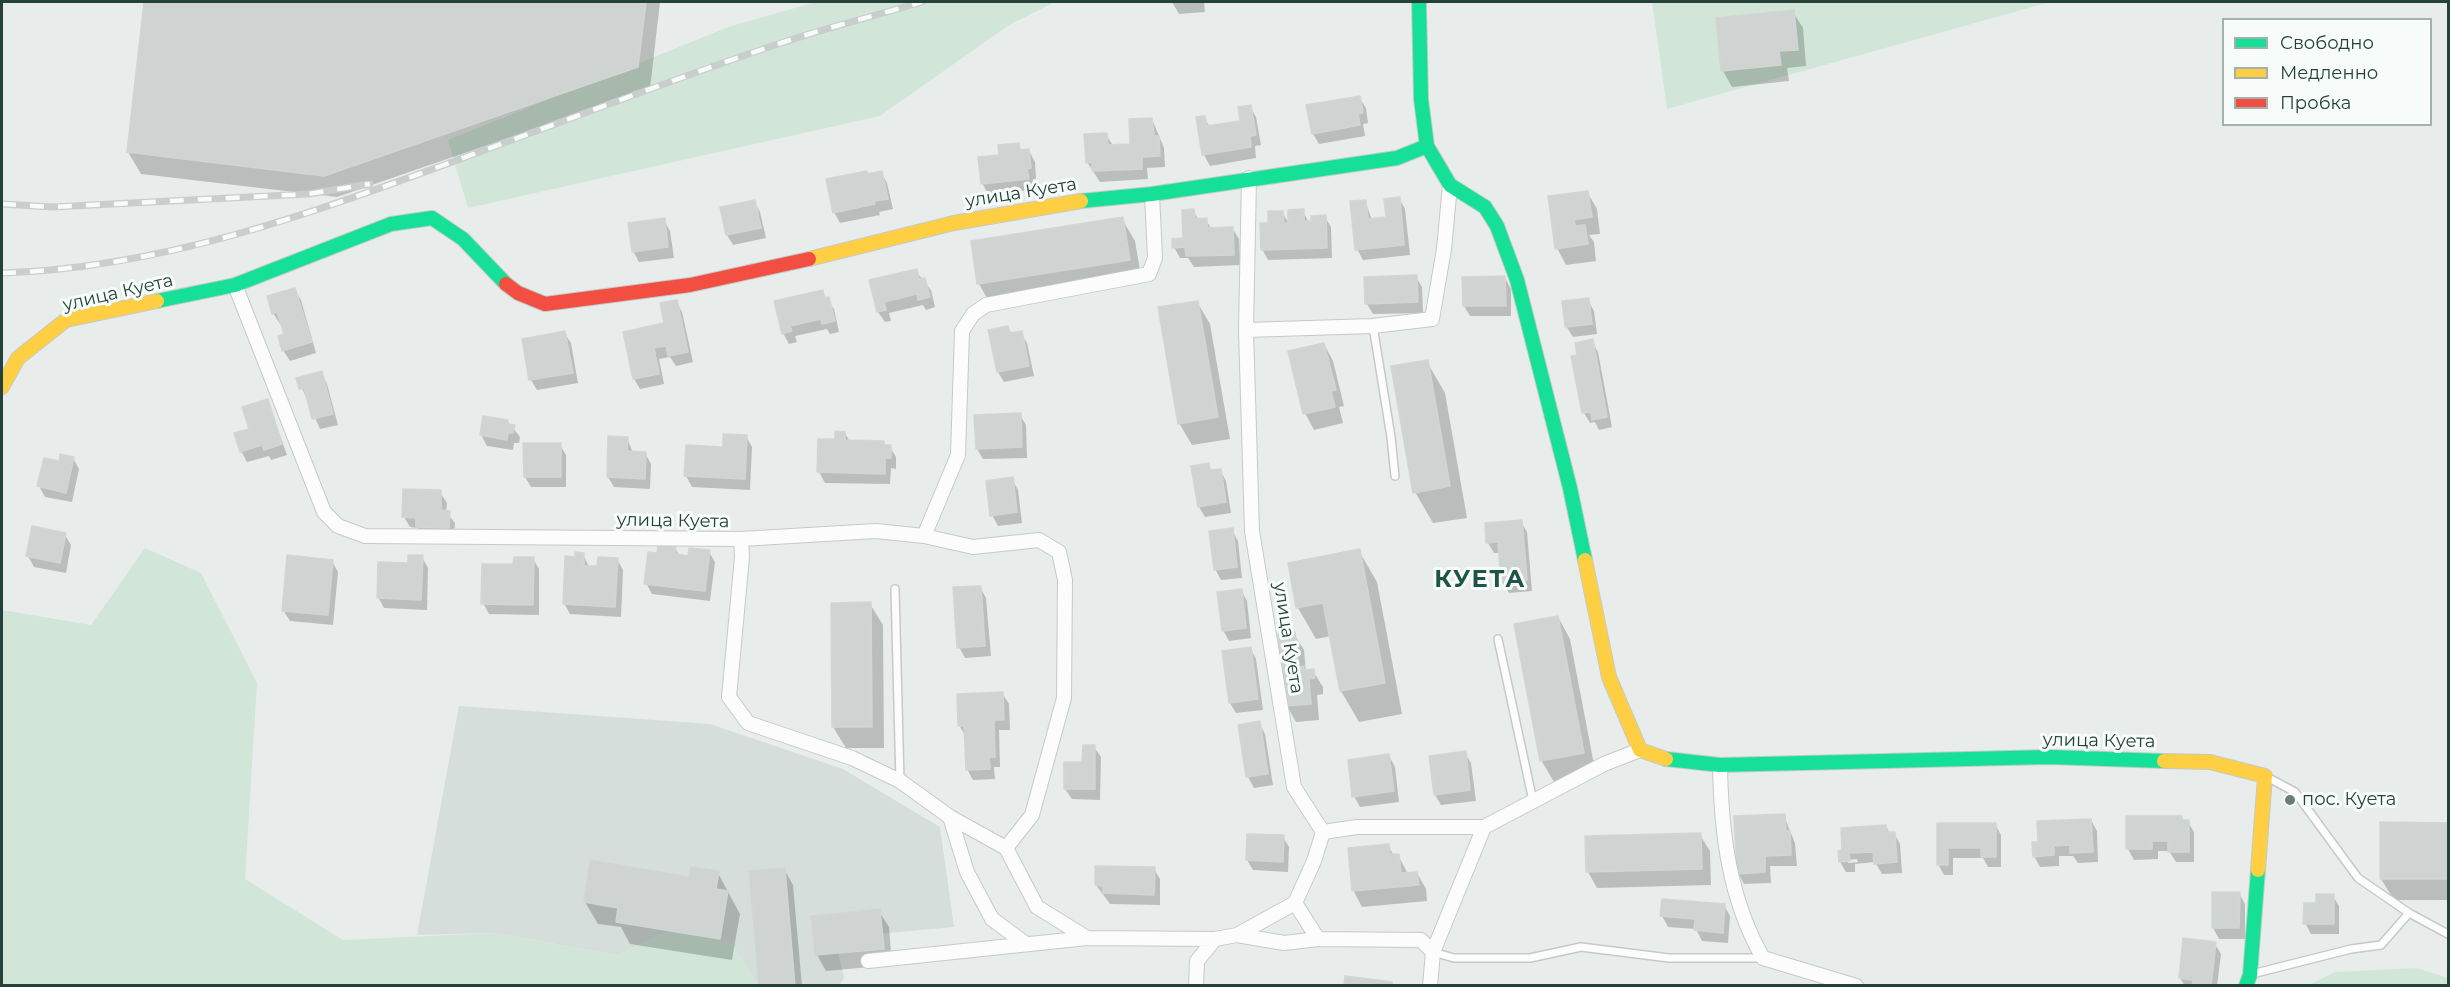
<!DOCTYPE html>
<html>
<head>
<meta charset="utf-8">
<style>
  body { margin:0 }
  #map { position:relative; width:2450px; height:987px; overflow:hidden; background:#e8edeb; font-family:Montserrat,sans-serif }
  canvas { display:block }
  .frame { position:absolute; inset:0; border:3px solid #24423a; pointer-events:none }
  .legend { position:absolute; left:2222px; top:18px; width:210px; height:108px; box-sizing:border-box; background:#f7fbf9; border:2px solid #a3b1ad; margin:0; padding:8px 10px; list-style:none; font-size:18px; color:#24423a }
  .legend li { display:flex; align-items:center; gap:12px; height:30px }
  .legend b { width:30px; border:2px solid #a3b1ad }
</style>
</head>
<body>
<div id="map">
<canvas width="2450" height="987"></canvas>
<div class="frame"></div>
<ul class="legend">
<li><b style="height:8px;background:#16e098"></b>Свободно</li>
<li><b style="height:8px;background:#ffcf43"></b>Медленно</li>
<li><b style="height:8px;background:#f24e42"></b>Пробка</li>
</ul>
</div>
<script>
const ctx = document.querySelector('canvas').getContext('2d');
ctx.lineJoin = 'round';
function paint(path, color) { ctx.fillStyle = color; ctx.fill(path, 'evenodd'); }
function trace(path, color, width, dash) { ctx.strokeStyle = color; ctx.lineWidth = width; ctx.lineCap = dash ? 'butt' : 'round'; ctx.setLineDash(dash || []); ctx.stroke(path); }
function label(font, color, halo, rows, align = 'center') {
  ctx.font = font + ' Montserrat,sans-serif'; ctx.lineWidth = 6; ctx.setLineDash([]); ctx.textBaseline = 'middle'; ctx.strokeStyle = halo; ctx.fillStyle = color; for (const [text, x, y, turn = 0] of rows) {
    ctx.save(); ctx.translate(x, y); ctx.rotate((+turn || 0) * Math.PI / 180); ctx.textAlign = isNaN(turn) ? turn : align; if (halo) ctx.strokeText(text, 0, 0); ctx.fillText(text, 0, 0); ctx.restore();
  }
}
paint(new Path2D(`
  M459 706 710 724 843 769 940 827 954 927 835 938 844 978 839 986 757 984 733 945 680 925 618 955 493 933 417 935Z`), '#d6dedb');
paint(new Path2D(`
  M816 2H1055L1009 25 880 116 468 208 448 140 731 26Z
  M1652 2H2050L1667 109Z
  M145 548 201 573 257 683 245 879 343 940 493 933 618 955 680 925 733 945 757 984 763 985H2V610L91 625Z
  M2416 968 2448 978V985H2309L2335 972Z`), '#d1e6d8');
paint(new Path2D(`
  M146 2H660L650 89 337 197 141 174 128 152Z
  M1172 2H1204L1205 12 1179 14Z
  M1793 12 1803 28 1806 66 1787 68 1789 81 1732 87 1723 71Z
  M1359 97 1366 108 1368 123 1363 124 1365 136 1319 144 1313 134Z
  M1250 106 1256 117 1261 145 1255 146 1256 158 1210 166 1204 155 1197 118 1204 117 1210 127 1242 122Z
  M1152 119 1164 148 1165 167 1147 168 1148 179 1100 182 1087 162 1106 134 1113 146H1132Z
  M1018 145 1022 152 1029 151 1035 162 1036 179H1033L1034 190 988 194 982 183 1001 156Z
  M881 172 887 183 893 209 879 212 880 215 840 223 834 212Z
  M1587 192 1597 209 1600 234 1589 235 1594 242 1596 261 1566 265 1557 248Z
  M1399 198 1405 209 1410 255 1363 260 1357 249 1365 201 1372 220 1388 219Z
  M754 201 760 212 766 238 733 245 727 235Z
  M1193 211 1199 220H1206L1212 230 1233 229 1239 239 1240 265 1194 267 1188 258H1180L1174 247 1185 240Z
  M1303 211 1309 223 1325 217 1331 227 1332 258 1268 260 1262 249 1270 224 1282 212 1290 225Z
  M1122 219 1135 241 1142 282 991 305 979 284Z
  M664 220 670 231 674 258 639 262 633 251Z
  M916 271 931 290 935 307 926 310 923 305 889 313 891 321 885 322 878 312 871 281Z
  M1416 277 1422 287 1423 313 1373 314 1367 304Z
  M1505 278 1511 289V316H1470L1464 306Z
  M295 290 301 300 316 353 290 361 283 350 286 335 282 323 280 324 273 313 269 297Z
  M822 292 834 309 839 332 830 334 827 329 795 336 797 342 789 344 783 333Z
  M1588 300 1594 311 1597 334 1573 337 1566 326Z
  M676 301 682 312 693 362 676 366 670 357 659 359 664 384 640 389 634 379Z
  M1197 302 1210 324 1230 439 1192 445 1179 423Z
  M1008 327 1012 334 1021 333 1027 343 1034 376 1004 382 998 372Z
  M564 332 571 343 578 383 537 390 531 380 524 340Z
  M1592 341 1598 352 1612 427 1599 430 1595 422 1590 423 1584 413 1579 356Z
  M1324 344 1333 361 1344 406 1339 407 1343 423 1314 430 1305 413Z
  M1427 362 1445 393 1467 518 1433 523 1415 492Z
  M321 373 327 384 338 425 320 429 298 379Z
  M268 401 287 455 271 460 269 456 247 462 241 451Z
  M1020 415 1026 425 1027 458 983 459 977 449Z
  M507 421 520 437 519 443H514L513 450 487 446 481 435Z
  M845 433 850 442 884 443 886 447H890L896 457V469L891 468 890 484 825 483 819 472Z
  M746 436 752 447 750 490 692 487 686 476 724 448Z
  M627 438 633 453H645L651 464 650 489 614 487 608 477Z
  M560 445 566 455V487H531L525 477Z
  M73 458 79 469 72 502 45 497 39 486 60 463Z
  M1208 464 1212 471 1220 470 1226 481 1231 513 1205 517 1199 507Z
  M1012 479 1018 490 1022 523 998 526 992 515Z
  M440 492 447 503 446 512 455 523 454 538 424 537 418 528 410 527 404 517Z
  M1521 522 1527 532 1532 591 1509 593 1502 582 1500 553H1494L1488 543Z
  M1232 530 1238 541 1242 578 1221 580 1215 569Z
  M65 535 71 545 66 573 34 567 28 556Z
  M675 548 680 557 689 558 709 552 715 562 710 601 652 594 646 583 658 555Z
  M1359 551 1377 582 1402 714 1359 722 1341 691 1331 636 1316 639 1298 608 1289 564Z
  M583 554 589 567 598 568 617 559 623 570 621 617 570 614 564 603 576 558Z
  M422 557 428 568 427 610 384 608 378 597 409 565Z
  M533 559 539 569V615L489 614 483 603 515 566Z
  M332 561 338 572 333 625 290 621 283 610Z
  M980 587 986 598 991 656 965 658 959 647Z
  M1241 590 1247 601 1251 638 1229 641 1223 630Z
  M870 604 883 625 884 748H846L833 727Z
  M1558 617 1570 639 1596 775 1554 782 1541 760Z
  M1294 634 1304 650 1306 672 1313 671 1323 687V694L1317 695 1319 720 1296 722 1287 706Z
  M1250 648 1256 659 1263 710 1236 713 1230 703Z
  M1002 693 1009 704 1010 730H999L1000 767H994L995 779 973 780 967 769 966 737 959 725Z
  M1259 723 1265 734 1273 785 1254 788 1248 777 1239 726Z
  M1094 747 1101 757 1100 800 1072 799 1065 789Z
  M1465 753 1471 763 1476 801 1441 805 1435 795Z
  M1389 756 1395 767 1399 802 1360 807 1354 796Z
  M1784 816 1795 843 1797 866H1770L1771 883 1744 884 1738 873Z
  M2181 817 2184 822H2188L2194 832V862H2176L2169 851H2158V859L2134 860 2128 849Z
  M2091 820 2097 831 2098 862 2078 863 2073 856H2059V866L2040 867 2034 856 2039 843Z
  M1995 824 2001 835V867H1988L1983 858H1953V875H1944L1938 864V825Z
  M2381 824H2448V900H2394L2381 879Z
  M1886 826 1890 834 1894 833 1900 844 1902 873 1882 874 1875 862 1855 864V872H1846L1840 862 1839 852ZM1857 859 1858 862 1848 863V860Z
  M1700 835 1710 851 1711 885 1597 888 1588 872 1587 838Z
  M1283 837 1289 847 1288 872 1253 870 1247 860Z
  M1388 845 1394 856 1398 855 1408 874 1417 873 1426 889 1427 901 1362 907 1353 890Z
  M784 869 793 885 802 986H761Z
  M1154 869 1160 879V905L1110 904 1096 885Z
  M718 873 740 914 732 960 630 944 621 927 598 924 585 902Z
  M2239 893 2245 904V939H2219L2213 928Z
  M2333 896 2339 906V934H2311L2305 923 2317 905Z
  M1724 905 1730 916 1728 943 1702 941 1696 929 1668 927 1662 916Z
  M879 911 889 927 892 965 826 971 817 955 813 917Z
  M2215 944 2221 954 2217 986H2185L2180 978Z`), '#0003');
const building = new Path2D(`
  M144 2H646L638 67 324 176 127 152Z
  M1794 10 1798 50 1779 51 1781 65 1721 71 1716 18Z
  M1360 96 1363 113 1358 114 1360 125 1312 134 1306 105Z
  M1251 105 1256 135 1250 136 1251 147 1202 155 1196 117 1205 116 1207 126 1240 121 1238 107Z
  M1152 118 1154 136H1159L1160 156 1142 157V169L1092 171V162L1086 163 1084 134 1107 133 1108 145 1130 144 1129 119Z
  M1019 143 1020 150 1029 149 1031 168 1027 169 1029 179 981 184 978 157 999 155 998 145Z
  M867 171V174L882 171 888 199 874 201 875 204 833 213 826 179Z
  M1588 191 1592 217 1574 220 1575 226 1585 225 1588 244 1555 249 1548 196Z
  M1400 197 1404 245 1355 250 1350 201 1366 200 1368 219 1386 217 1384 199Z
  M755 200 761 228 726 235 720 207Z
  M1194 209 1195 219 1207 218V228L1233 227 1234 255 1186 256 1185 247 1172 248V239L1183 238 1182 210Z
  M1304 209V221H1311V216L1326 215 1327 248 1261 250 1260 223H1268V211H1283L1284 223H1288V210Z
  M1123 217 1130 260 977 284 971 241Z
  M665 218 668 247 632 252 628 223Z
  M917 269 919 279 925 278 930 297 918 300 917 294 884 302 886 310 877 312 869 280Z
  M1417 275 1418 302 1365 304 1364 277Z
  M1505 276 1506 306H1463L1462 277Z
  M295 288 312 342 282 351 278 336 284 334 277 312 272 314 267 296Z
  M823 290 824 298 829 297 835 321 822 324 821 319 790 326 792 331 782 334 774 301Z
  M1589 298 1592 324 1565 327 1562 301Z
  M677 300 688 352 668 356 666 346 654 348 659 374 633 379 623 332 664 323 660 303Z
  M1198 301 1218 417 1178 424 1158 307Z
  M1008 326 1010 333 1022 331 1029 366 997 372 988 330Z
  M565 331 573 373 529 380 522 339Z
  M1593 339 1607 417 1592 420 1591 412 1582 413 1571 356 1577 355 1575 343Z
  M1324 343 1336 390 1331 391 1335 407 1303 414 1288 351Z
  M1428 360 1450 486 1413 493 1391 366Z
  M322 371 333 414 312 419 304 388 299 389 296 378Z
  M268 399 282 444 264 450 262 445 240 452 234 433 249 429 242 407Z
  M1021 413 1022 447 976 449 974 415Z
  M483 416 508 420 507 424 515 425 513 433H508L507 440 480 435Z
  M835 431 845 432V440L884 441V445H891V458H885V474L817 472 818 439H835Z
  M723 434 747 435 745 479 684 476 686 445 723 447Z
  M608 436 628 437 627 451 646 452 645 479 607 477Z
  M523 443H561V477H524Z
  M60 454 74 457 66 493 37 486 44 458 59 461Z
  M1209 463 1210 470 1221 469 1226 502 1198 507 1191 466Z
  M1013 477 1017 512 990 516 986 481Z
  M403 489 441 490V510L450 511 449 528 416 527V518L402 517Z
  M1522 520 1527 580 1501 582 1498 542 1486 543 1485 523Z
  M32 526 66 533 60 563 26 556Z
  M1233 528 1237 567 1214 570 1209 531Z
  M658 545 676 547 675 554 688 556 689 548 710 550 705 591 644 584 648 552 657 553Z
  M1360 549 1385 683 1340 691 1323 603 1296 608 1288 563Z
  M575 552 584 553V566H597L598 557 618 558 615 607 563 604 565 556 575 557Z
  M287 555 333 560 328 615 282 611Z
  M408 555H423L421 600 377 598 378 562 408 563Z
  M514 557H534L533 605 481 604 482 564H513Z
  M981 586 985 646 957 648 953 587Z
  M1242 589 1246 628 1222 631 1217 592Z
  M871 602 872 727H832L831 603Z
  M1558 616 1584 753 1540 761 1514 624Z
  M1295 632 1299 667 1304 666V670L1314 669 1315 678 1309 679 1311 704 1285 706 1278 634Z
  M1251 647 1258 699 1229 703 1222 651Z
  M1003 692 1004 720H994L995 757H989L990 769 966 770 964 726H958L957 694Z
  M1260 721 1268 774 1246 777 1238 725Z
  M1083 745H1095V789H1064V762H1082Z
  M1466 751 1470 790 1434 795 1429 756Z
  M1389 754 1394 791 1352 797 1348 760Z
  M1785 814 1786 831H1790L1791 855 1765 856V872L1737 874 1734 816Z
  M2126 816H2182V820H2189V852H2168V841H2152V849H2126Z
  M2091 819 2093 852 2070 853V845L2054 846V855L2033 857 2032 842H2038L2037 821Z
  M2380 822 2448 823V879H2380Z
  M1937 823H1996V857H1981V848H1948V865H1937Z
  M1886 825 1887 832H1895L1897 862 1874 864 1873 852 1849 853 1850 861 1839 862 1838 851 1842 850 1841 828Z
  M1701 833 1702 869 1586 872 1585 836Z
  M1247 834 1284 835 1283 862 1246 860Z
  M1389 844 1390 854H1399L1401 873 1417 872 1419 885 1352 891 1348 848Z
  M590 860 689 877 691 867 719 871 716 889 728 891 720 939 616 922 618 908 584 902Z
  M1095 866 1155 867 1154 895 1103 893V886L1095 885Z
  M785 868 795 986H759L749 871Z
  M2212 892H2240L2239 928H2212Z
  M2316 894H2334V924H2303L2304 903H2316Z
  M1662 899 1725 904 1723 933 1694 930 1695 919 1660 916Z
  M880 909 884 949 815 955 811 916Z
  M2183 938 2216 942 2211 986H2192L2193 980 2179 978Z
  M1345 976 1392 982V986H1344Z`);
paint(building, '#cfd4d2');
trace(building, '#d1d6d4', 1.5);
const lane = new Path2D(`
  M1373 326 1391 437 1395 476
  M895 589 900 781
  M1498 639 1533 801
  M2267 777 2295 792 2358 878 2409 913 2448 934
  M1433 952 1454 958H1530L1581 947 1669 958H1763
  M2252 974 2351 949 2381 945 2409 913`);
const street = new Path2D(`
  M235 285 324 512 338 526 365 536 741 539 742 557 729 697 748 723 852 758 900 781 950 817 1006 848 1037 907 1087 938
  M1246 330 1249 178
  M924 536 958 455 962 331 973 314 986 305 1149 274 1155 258 1152 194
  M741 539 876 531 924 536 973 547 1039 540 1059 552 1065 580 1064 698 1032 815 1006 848
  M1720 765C1721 832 1729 899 1763 958L1856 986
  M950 817 967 872 992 919 1026 944
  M1323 832 1294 787 1252 531 1246 330 1373 326 1432 319 1444 249 1450 185
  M1295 903 1318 939
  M1237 935 1284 943 1318 939 1421 940 1433 952
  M868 961 1087 938 1215 939 1237 935 1295 903 1314 861 1323 832 1357 827H1484
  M1196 986 1197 961 1215 939
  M1430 986 1433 952 1484 827 1604 764 1640 750`);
const fast = new Path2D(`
  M1419 2 1421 99 1427 146 1450 185 1485 207 1497 226 1517 280 1570 488 1585 560
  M1081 201 1152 194 1397 158 1427 146
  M157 301 235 285 391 224 432 218 463 239 506 284
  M1666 759 1720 765 2049 757 2164 761
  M2246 986 2250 975 2258 870`);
const slow = new Path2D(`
  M809 259 954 223 1081 201
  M2 387 18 358 66 320 157 301
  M1585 560 1609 677 1640 750 1666 759
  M2164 761 2210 762 2265 776 2258 870`);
const jam = new Path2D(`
  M506 284 518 293 545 304 690 285 809 259`);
trace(lane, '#c5cac8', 10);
trace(street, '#c5cac8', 16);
trace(fast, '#c3cbc8', 16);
trace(slow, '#c3cbc8', 16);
trace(jam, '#c3cbc8', 16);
trace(lane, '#fcfcfc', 7);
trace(street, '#fcfcfc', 14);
trace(fast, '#16e098', 14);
trace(slow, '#ffcf43', 14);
trace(jam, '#f24e42', 14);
const rail = new Path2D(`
  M2 204 53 207 308 194 370 184
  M2 273C169 268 326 208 482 151 581 115 679 77 778 44 825 28 874 16 922 2`);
trace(rail, '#c9cdcc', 7);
trace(rail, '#f7fbf9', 4.5, [14]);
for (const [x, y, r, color] of [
  [2290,800,6,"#697e78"]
]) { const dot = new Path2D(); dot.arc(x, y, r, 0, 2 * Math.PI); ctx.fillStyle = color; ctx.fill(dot); trace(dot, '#f7fbf9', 2); }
label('18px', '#24423a', '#f7fbf9', [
  ["улица Куета",1021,193,-9],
  ["улица Куета",118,293,-13],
  ["улица Куета",673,521,1],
  ["улица Куета",1288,638,81],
  ["улица Куета",2099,741,1]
]);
label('18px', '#24423a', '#f7fbf9', [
  ["пос. Куета",2302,800]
], 'left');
ctx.letterSpacing = '1.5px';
label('bold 24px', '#1f5548', '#f7fbf9', [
  ["КУЕТА",1480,580]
]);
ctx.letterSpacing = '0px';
</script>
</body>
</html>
